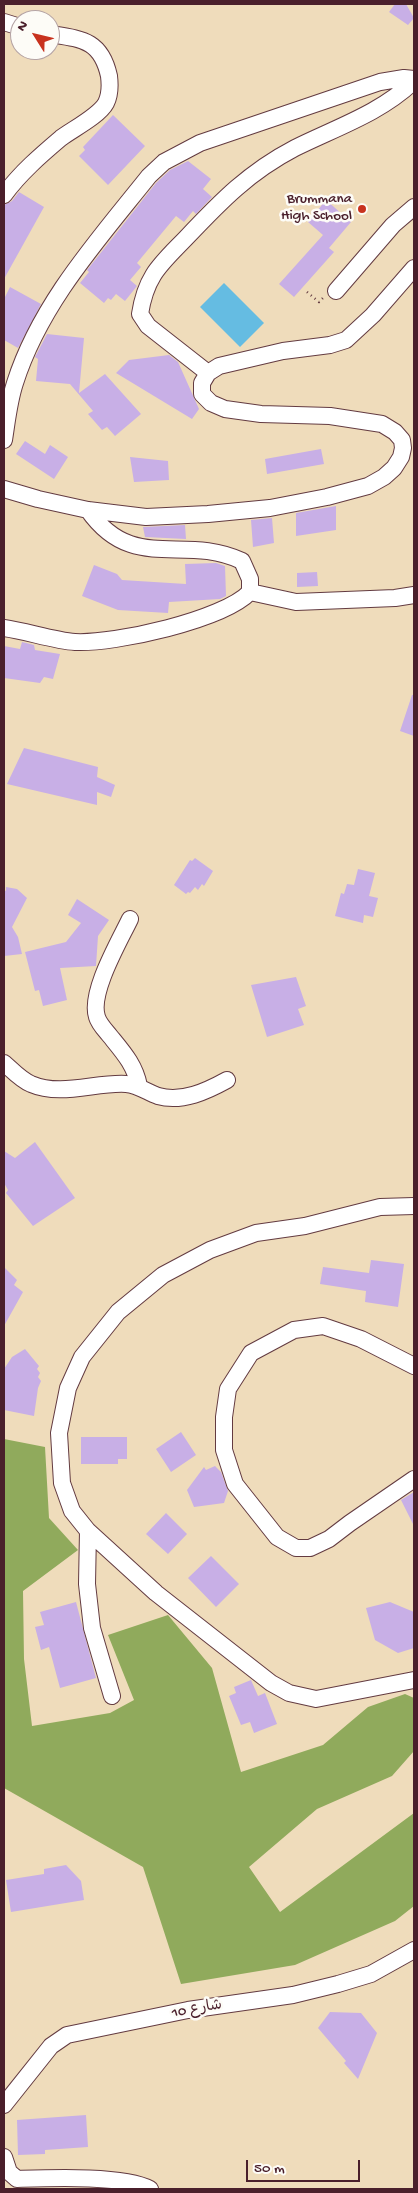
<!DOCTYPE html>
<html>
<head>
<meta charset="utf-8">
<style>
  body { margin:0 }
  #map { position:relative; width:418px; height:2193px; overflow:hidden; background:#efdcbb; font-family:"Gochi Hand",sans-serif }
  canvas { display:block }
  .frame { position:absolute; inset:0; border:5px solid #4a1f2b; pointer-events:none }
  .north { position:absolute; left:10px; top:10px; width:50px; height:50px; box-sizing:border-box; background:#fdfcf7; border:1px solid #b5a4a5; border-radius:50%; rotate:306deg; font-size:14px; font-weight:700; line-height:20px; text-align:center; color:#4a1f2b }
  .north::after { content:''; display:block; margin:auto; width:18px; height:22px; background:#c8321e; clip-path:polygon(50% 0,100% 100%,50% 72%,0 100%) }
  .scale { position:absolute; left:246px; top:2160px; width:114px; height:22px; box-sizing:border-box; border:2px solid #4a1f2b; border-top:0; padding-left:6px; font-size:15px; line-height:18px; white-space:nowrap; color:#4a1f2b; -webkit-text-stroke:4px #fdfcf7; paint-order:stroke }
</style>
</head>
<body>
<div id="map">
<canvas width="418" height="2193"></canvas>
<div class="frame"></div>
<div class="north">N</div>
<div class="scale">50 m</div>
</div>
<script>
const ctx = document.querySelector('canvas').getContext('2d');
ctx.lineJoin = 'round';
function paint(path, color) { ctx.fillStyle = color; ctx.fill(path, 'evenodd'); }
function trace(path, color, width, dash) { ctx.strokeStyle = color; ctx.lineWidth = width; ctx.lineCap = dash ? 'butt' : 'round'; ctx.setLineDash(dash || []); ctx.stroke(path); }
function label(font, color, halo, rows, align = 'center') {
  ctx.font = font + ' "Gochi Hand","Playpen Sans Arabic",sans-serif'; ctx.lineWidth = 5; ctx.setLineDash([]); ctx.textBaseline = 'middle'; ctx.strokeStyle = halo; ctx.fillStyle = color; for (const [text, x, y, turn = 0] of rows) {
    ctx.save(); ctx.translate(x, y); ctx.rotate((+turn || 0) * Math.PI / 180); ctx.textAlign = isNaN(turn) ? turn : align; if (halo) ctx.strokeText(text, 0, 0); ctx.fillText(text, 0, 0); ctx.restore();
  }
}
paint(new Path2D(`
  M4 1439 45 1447 49 1518 78 1550 23 1591 24 1659 32 1726 110 1713 134 1700 108 1635 168 1615 212 1668 241 1772 323 1745 368 1707 405 1694 414 1698V1751L392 1776 317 1809 249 1867 280 1912 414 1813V1906L395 1921 295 1965 181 1984 143 1867 4 1788Z`), '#90aa5c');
paint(new Path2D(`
  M224 283 264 323 240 347 200 307Z`), '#65bce2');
paint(new Path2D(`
  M395 4H406L414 18 408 25 389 12Z
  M113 115 145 146 108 185 79 156 85 150 83 147Z
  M188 161 211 179 203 189 212 197 196 214 193 211 184 222 176 216 137 263 141 267 130 280 137 286 125 301 116 294 111 300 108 298 104 303 80 283 89 272 87 270 99 255 156 183 170 170Z
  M19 192 44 207 4 279V205L12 201Z
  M326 200 351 222 329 248 334 252 294 297 279 284 323 235 308 222Z
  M10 287 41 304 18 348 4 340V299Z
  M47 334 84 338 79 393 105 374 141 414 115 436 107 427 102 430 88 414 93 411 70 384 36 381 38 359 35 357Z
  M169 355 178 362 199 409 192 419 116 373 129 360Z
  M25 441 45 454 50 445 68 457 54 479 16 454Z
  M321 449 324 464 267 474 265 459Z
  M130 457 168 461 169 480 134 482Z
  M336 506V530L296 536V513Z
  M272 518 274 543 253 547 251 520Z
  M185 525 186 539 145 537 143 527Z
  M216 563 225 566 226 596 220 599 169 602 168 613 118 610 82 596 94 565 117 574 122 580 186 584 185 564Z
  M317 572 318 586 297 587V573Z
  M22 642 34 645 35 650 60 654 53 679 44 677 40 683 4 678V646L20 649Z
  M412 695H414V736L400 731Z
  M24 748 98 767 97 777 115 785 111 797 97 792V805L7 784Z
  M195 858 213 871 204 886 202 884 198 890 195 887 190 893 188 892 186 894 174 885 190 860 192 861Z
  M358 869 375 873 369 896 378 898 373 917 364 915 363 923 335 916 341 893 344 894 347 884 354 885Z
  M6 887 17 889 27 898 12 927 18 937 22 954 4 956V890L6 891Z
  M77 899 109 920 98 936 96 966 60 968 67 1000 43 1006 39 990 35 991 25 952 66 942 81 923 68 915Z
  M296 977 306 1006 298 1009 304 1025 267 1037 251 985Z
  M35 1142 75 1198 33 1226 6 1193 8 1190 4 1183V1151L15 1158Z
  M371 1260 404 1264 398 1307 365 1302 366 1291 320 1284 323 1267 369 1273Z
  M4 1267 17 1280 14 1285 23 1292 4 1326Z
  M25 1349 39 1366 37 1369 40 1373 38 1377 41 1381 38 1388 34 1416 4 1410V1369L12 1357Z
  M181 1432 196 1455 171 1472 156 1449Z
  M81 1437H127V1459H118V1464H81Z
  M215 1466 221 1472 228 1491 224 1503 194 1507 187 1490 204 1467 206 1470Z
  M414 1492V1526L401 1500Z
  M166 1513 187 1534 168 1554 146 1534Z
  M211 1556 239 1584 216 1607 188 1578Z
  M76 1602 96 1678 60 1688 49 1647 41 1650 35 1627 44 1625 40 1612Z
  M390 1602 414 1612V1648L398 1653 375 1640 366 1608Z
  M251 1680 258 1696 265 1693 277 1724 254 1733 250 1722 241 1725 229 1696 236 1693 234 1687Z
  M66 1865 81 1881 84 1900 11 1912 6 1880 44 1874V1869Z
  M330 2012 361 2013 377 2033 358 2079 344 2063 346 2061 318 2028Z
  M86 2115 88 2147 45 2150V2154L18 2155 17 2120Z`), '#c8afe6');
const minor = new Path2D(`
  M4 22 20 27
  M4 195C20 173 41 155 61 138 73 129 99 116 106 103 110 95 110 84 109 76 101 40 82 39 50 34
  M336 291 393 225 414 207
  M208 373 148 326 140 314C146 275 161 264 186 238 221 201 249 172 295 148 335 128 381 113 414 81
  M4 440C7 421 9 401 15 383 40 304 98 240 149 176L164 162 200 143 380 82 404 78 414 79
  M4 489 38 499 88 510 146 517 208 514 270 508 327 497 368 486 384 477 394 468 401 457 403 448 402 440 395 432 382 424 330 416 261 414 225 409 211 403 202 394V383L208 373 219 366 283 351 330 345 346 340 373 315 414 268
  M250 592 296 602 395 598 414 595
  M4 628C26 631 55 641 75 642 115 644 223 620 250 592V579L242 561C183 533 133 574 88 510
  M130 919C119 942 89 993 97 1017 99 1024 106 1031 110 1036 123 1052 135 1065 139 1086
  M4 1063C12 1070 21 1080 31 1084 61 1097 96 1082 126 1084 138 1085 147 1092 158 1096 182 1103 207 1091 227 1080
  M414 1206 380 1207 305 1226 256 1233 210 1250 163 1275 118 1312 82 1357 68 1388 59 1433 62 1483 72 1511 88 1531 156 1593 271 1683 289 1693 316 1699 414 1680
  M414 1366 361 1339 323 1326 294 1330 251 1353 228 1389 224 1417V1450L235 1484 277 1537 296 1548H310L329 1539 350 1523 414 1479
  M88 1531 87 1584 92 1628 112 1696
  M4 2105 51 2046 67 2035 188 2010 293 1995 338 1984 371 1974 414 1950
  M4 2157 9 2172 17 2179C50 2178 123 2175 150 2189`);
trace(minor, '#633b41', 18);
trace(new Path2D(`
  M307 292 319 302 323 298`), '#633b41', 2.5, [1, 4]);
trace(minor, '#fff', 16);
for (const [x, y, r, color] of [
  [362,209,5,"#c8321e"]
]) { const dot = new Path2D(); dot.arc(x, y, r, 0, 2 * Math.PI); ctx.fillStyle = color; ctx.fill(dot); trace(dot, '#fdfcf7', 2); }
label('15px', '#4a1f2b', '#fdfcf7', [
  ["Brummana",352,200],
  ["High School",352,217]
], 'right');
label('15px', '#4a1f2b', '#fdfcf7', [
  ["شارع 10",197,2010,-10]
]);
</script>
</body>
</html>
